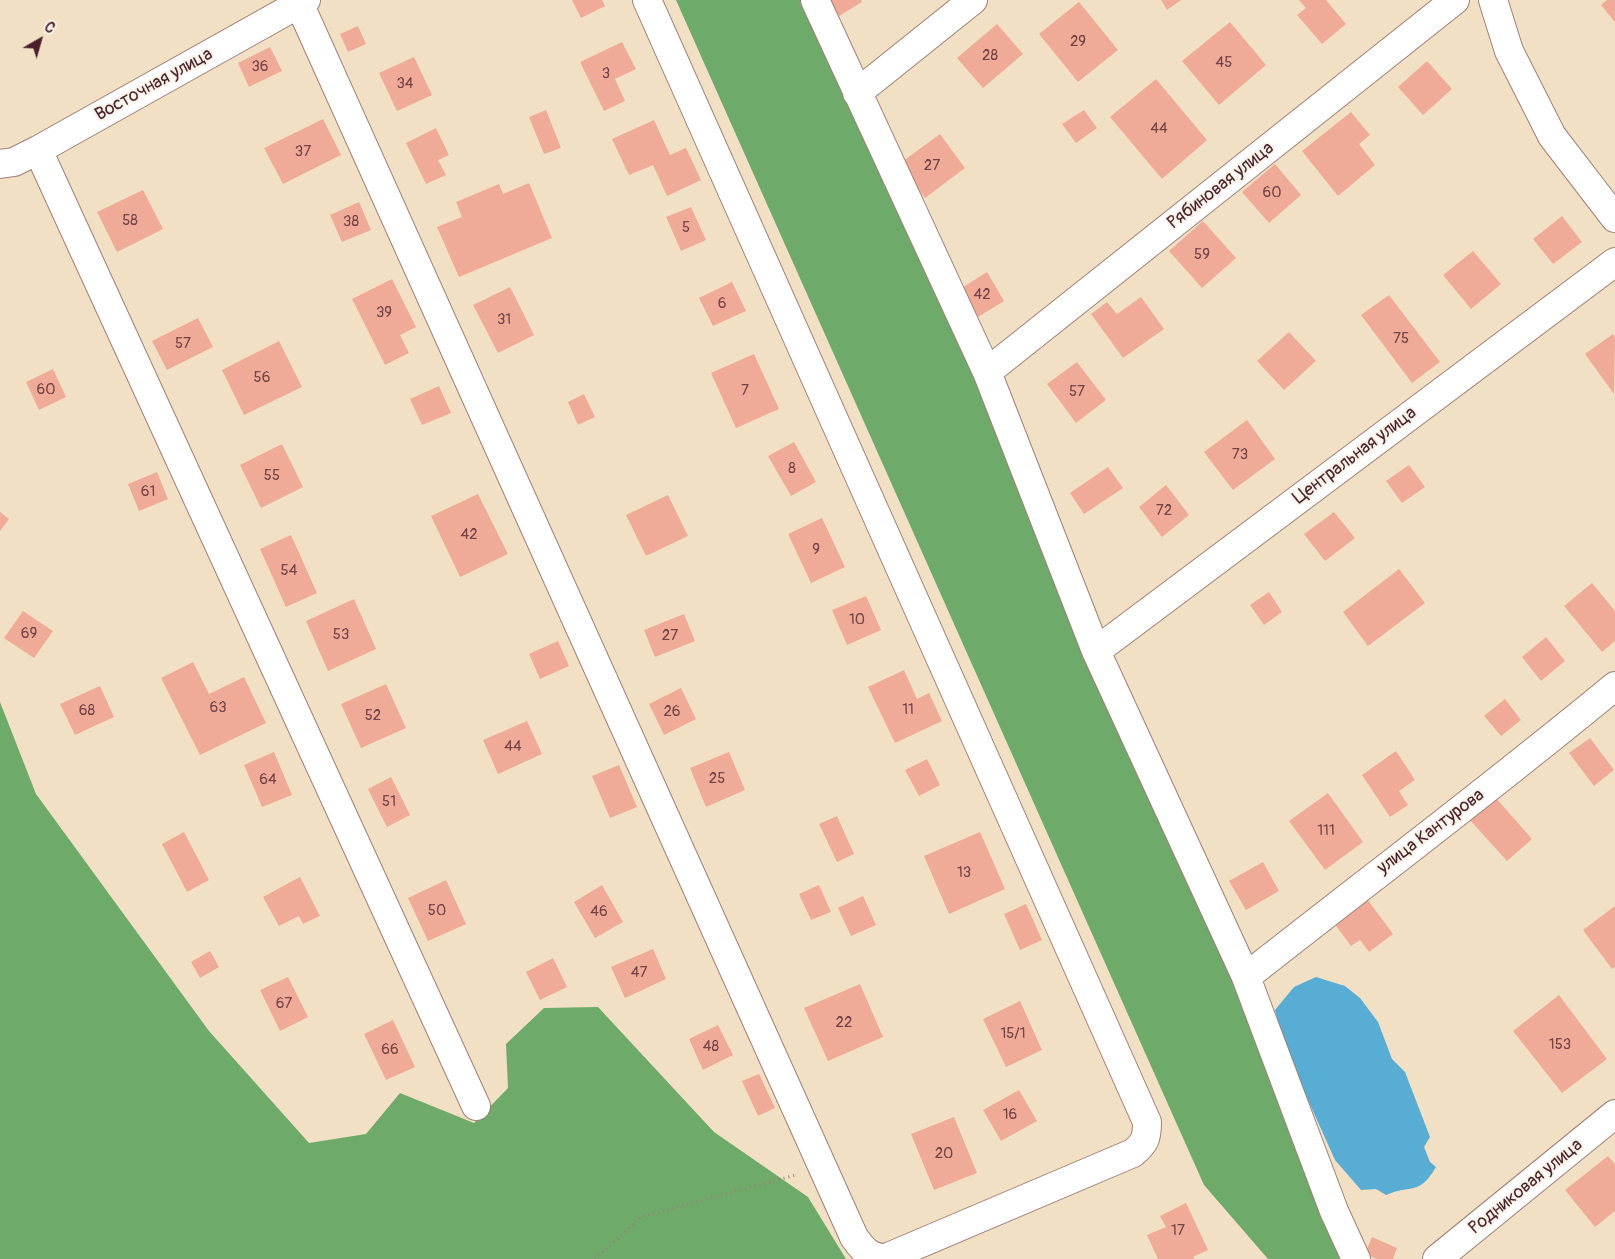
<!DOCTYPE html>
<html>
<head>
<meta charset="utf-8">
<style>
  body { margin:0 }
  #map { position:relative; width:1615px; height:1259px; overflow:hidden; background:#f2e0c4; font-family:Pangolin,sans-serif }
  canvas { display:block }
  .north { position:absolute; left:15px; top:15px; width:50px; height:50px; -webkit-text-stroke:4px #f7f3e8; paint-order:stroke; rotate:38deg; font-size:14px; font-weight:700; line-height:20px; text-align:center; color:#4a1f2b }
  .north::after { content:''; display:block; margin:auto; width:18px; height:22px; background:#4a1f2b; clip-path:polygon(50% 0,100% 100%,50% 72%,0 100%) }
</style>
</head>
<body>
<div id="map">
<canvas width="1615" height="1259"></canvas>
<div class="north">С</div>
</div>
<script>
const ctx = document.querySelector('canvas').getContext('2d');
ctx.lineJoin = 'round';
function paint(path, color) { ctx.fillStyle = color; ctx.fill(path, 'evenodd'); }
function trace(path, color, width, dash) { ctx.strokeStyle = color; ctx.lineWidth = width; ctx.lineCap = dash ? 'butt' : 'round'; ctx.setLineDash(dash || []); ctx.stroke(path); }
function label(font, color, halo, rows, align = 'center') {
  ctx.font = font + ' Pangolin,sans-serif'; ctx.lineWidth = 4; ctx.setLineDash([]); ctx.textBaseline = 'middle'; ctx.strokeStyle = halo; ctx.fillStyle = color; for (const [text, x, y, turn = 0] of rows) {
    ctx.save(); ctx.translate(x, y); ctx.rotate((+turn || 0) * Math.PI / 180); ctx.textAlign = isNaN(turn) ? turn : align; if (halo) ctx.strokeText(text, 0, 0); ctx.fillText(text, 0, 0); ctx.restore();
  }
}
paint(new Path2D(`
  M676 0H807L1237 969 1309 1184 1353 1259H1268L1204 1185Z
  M0 702 36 794 209 1031 309 1143 366 1134 400 1093 474 1123 508 1088 506 1044 544 1008 598 1007 714 1132 808 1197 846 1259H0Z`), '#6eaa69');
paint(new Path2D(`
  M1316 977 1345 986 1360 998 1378 1022 1392 1059 1405 1072 1430 1137 1424 1147 1430 1162 1436 1167C1419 1196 1412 1184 1386 1195L1376 1189 1361 1190 1335 1160 1286 1051 1275 1010 1294 987Z`), '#57add4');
paint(new Path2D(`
  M572 0H602L605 6 581 18Z
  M828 0H861L862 2 839 16Z
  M1161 0H1181L1167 10Z
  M1299 0H1326L1346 24 1322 44 1297 15 1306 8Z
  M1607 0H1615V22L1601 5Z
  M1079 2 1118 50 1078 82 1039 34Z
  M1230 22 1266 65 1219 105 1182 61Z
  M997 24 1023 54 983 88 957 58Z
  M358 26 366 44 348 52 340 34Z
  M622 42 636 69 615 79 625 101 604 111 580 62Z
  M270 47 282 71 249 87 238 63Z
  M414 57 432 95 397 111 379 73Z
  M1427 61 1452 89 1423 115 1398 87Z
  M1156 79 1207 140 1162 179 1110 117Z
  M546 110 561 148 544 154 529 117Z
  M1084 110 1097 128 1076 143 1062 124Z
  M1351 112 1370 135 1359 144 1375 165 1338 196 1302 151Z
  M323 119 341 155 283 184 264 148Z
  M654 120 670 155 686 148 701 180 667 196 653 165 629 175 612 139Z
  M436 128 449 155 438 160 446 175 426 184 406 143Z
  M940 134 965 168 925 198 899 164Z
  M1275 164 1301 195 1269 223 1242 192Z
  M529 183 552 238 459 277 437 227 462 217 456 202 499 184 503 194Z
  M143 190 163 229 117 252 97 212Z
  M359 202 371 230 342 242 330 215Z
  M691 207 706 240 681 251 666 217Z
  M1562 216 1582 242 1553 264 1533 239Z
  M1203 221 1236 258 1202 288 1169 251Z
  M1473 251 1501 284 1471 309 1443 275Z
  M987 272 1004 301 978 317 960 289Z
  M392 279 416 327 400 335 409 353 385 365 352 299Z
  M732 282 746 311 713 326 699 298Z
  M510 287 534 335 498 353 473 305Z
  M1389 295 1440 362 1412 383 1361 315Z
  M1141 297 1164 329 1123 358 1091 314 1107 302 1117 314Z
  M198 318 213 347 167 370 152 341Z
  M1289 332 1316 361 1284 390 1257 361Z
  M1613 334 1615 337 1614 394 1585 354Z
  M279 341 302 387 244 415 222 370Z
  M754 354 779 409 736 428 711 373Z
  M1077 362 1106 400 1076 423 1047 384Z
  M53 369 66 397 39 410 26 382Z
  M439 386 451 413 422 425 410 399Z
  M584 394 595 417 578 425 568 402Z
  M1247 420 1275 459 1233 490 1204 452Z
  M794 442 816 482 791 496 768 456Z
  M282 444 303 487 261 508 240 465Z
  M1409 465 1425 487 1402 503 1386 481Z
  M1108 467 1123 488 1084 514 1070 493Z
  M157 472 168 499 139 511 128 484Z
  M1166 485 1189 515 1162 537 1139 507Z
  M478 494 508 554 460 577 431 516Z
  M668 495 688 536 646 556 626 515Z
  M0 512 9 519 0 531Z
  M1334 512 1355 538 1325 561 1304 534Z
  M822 518 845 567 811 583 788 534Z
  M291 535 317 593 286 607 260 549Z
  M1399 569 1425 603 1368 646 1343 612Z
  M1592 583 1615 611V641L1602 652 1564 606Z
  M1269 592 1282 612 1264 625 1250 605Z
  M866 596 881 630 847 645 832 610Z
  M354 599 376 649 328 671 306 621Z
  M23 611 53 631 34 658 4 638Z
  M684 614 695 641 655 657 644 630Z
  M1546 637 1565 661 1541 681 1522 657Z
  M558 641 569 666 540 679 529 654Z
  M193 662 209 694 244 677 266 723 200 755 161 678Z
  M904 670 917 699 929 693 942 721 895 743 868 687Z
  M386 684 406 728 361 748 341 704Z
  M100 686 114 717 75 735 60 704Z
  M681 688 696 719 664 735 649 704Z
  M1505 699 1521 720 1501 736 1484 716Z
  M527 721 542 754 498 774 483 740Z
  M1590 738 1614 770 1594 786 1569 753Z
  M1396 751 1415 780 1399 791 1408 805 1390 817 1362 775Z
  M274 752 292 795 262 807 244 765Z
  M729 752 745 790 706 807 690 768Z
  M927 759 940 785 919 796 905 770Z
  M619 765 637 807 610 818 592 776Z
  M391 777 410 815 387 827 368 789Z
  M1328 793 1363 842 1325 870 1289 821Z
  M1496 798 1532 839 1507 861 1470 820Z
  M837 816 854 854 837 862 819 824Z
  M184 832 209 880 187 892 162 844Z
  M980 832 1005 889 949 914 924 856Z
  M1263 862 1279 891 1246 910 1229 881Z
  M300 877 320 916 303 924 299 916 279 926 263 897Z
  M446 880 466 924 428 941 408 898Z
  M602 885 623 922 595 938 574 902Z
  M819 885 831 912 811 920 799 894Z
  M863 896 876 925 851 936 838 908Z
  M1367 899 1393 934 1369 952 1360 940 1351 946 1334 923Z
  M1026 904 1042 940 1020 950 1004 914Z
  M1615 906V967L1612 969 1583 930Z
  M653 949 666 979 625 998 611 967Z
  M210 951 219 967 200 978 191 962Z
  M553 958 567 987 540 1000 526 972Z
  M288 977 308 1017 280 1031 260 990Z
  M860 984 883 1037 828 1061 804 1008Z
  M1559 995 1607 1059 1562 1093 1513 1031Z
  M1020 1001 1042 1050 1006 1067 983 1019Z
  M393 1020 415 1067 386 1080 364 1034Z
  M718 1025 733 1055 703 1070 689 1039Z
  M759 1074 775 1108 758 1116 742 1081Z
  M1019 1090 1037 1121 1001 1141 983 1110Z
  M954 1117 977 1173 934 1190 911 1134Z
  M1608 1156 1615 1164V1211L1595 1227 1565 1190Z
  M1186 1203 1208 1250 1193 1257 1195 1259H1158L1147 1235 1166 1227 1160 1216Z
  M1372 1237 1397 1248 1393 1259H1377L1365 1254Z`), '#efab97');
const minor = new Path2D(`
  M815 0 987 372 1096 651 1246 977 1334 1211 1356 1259
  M1493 0 1509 51 1552 136 1615 218
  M299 3 854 1237C863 1250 870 1258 886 1258L1133 1153C1145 1143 1147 1138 1147 1122L647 0
  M857 93 973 0
  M38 150 476 1106
  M0 164 14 162 38 150 306 0
  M987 372 1455 0
  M1096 651 1615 262
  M1246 977C1369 880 1494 786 1615 686
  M1437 1259 1615 1114`);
trace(minor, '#9e8078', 30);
trace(new Path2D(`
  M595 1259 641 1217 796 1175`), '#9e8078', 3, [1, 4]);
trace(minor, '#fff', 28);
label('15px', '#734246', null, [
  ["29",1078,42],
  ["28",990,56],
  ["45",1224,63],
  ["36",260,67],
  ["3",606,74],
  ["34",405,84],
  ["44",1159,129],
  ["37",303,152],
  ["27",932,166],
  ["60",1272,193],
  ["58",130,221],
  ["38",351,222],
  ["5",686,228],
  ["59",1202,255],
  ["42",982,295],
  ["6",722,304],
  ["39",384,313],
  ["31",504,320],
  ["75",1401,339],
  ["57",183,344],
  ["56",262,378],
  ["60",46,390],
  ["7",745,391],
  ["57",1077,392],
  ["73",1240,455],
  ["8",792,469],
  ["55",272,476],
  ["61",148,492],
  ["72",1164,511],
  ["42",469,535],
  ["9",816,550],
  ["54",289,571],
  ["10",857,620],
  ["69",29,634],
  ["53",341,635],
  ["27",670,636],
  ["63",218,708],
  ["11",908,710],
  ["68",87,711],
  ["26",672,712],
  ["52",373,716],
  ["44",513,747],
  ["25",717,779],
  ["64",268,780],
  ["51",389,802],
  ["111",1326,831],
  ["13",964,873],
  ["50",437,911],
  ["46",599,912],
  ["47",639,973],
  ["67",284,1004],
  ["22",844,1023],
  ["15/1",1013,1034],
  ["153",1560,1045],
  ["48",711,1047],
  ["66",390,1050],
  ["16",1010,1115],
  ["20",944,1154],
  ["17",1178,1231]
]);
label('18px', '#4a1f2b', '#f7f3e8', [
  ["Восточная улица",154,85,-29],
  ["Рябиновая улица",1221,186,-38],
  ["Центральная улица",1355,456,-37],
  ["улица Кантурова",1431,832,-37],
  ["Родниковая улица",1526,1187,-39]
]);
</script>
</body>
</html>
